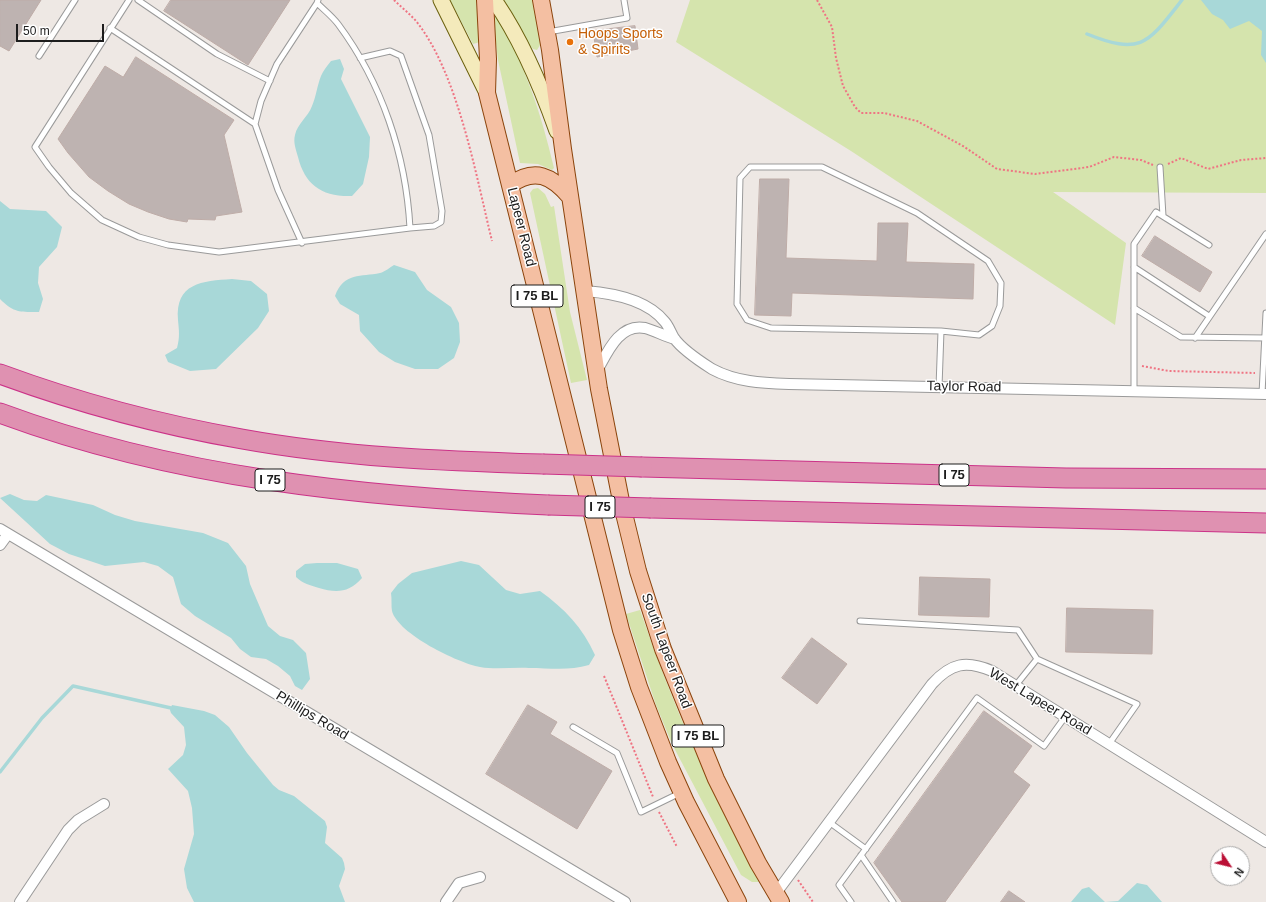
<!DOCTYPE html>
<html>
<head>
<meta charset="utf-8">
<style>
  body { margin:0 }
  #map { position:relative; width:1266px; height:902px; overflow:hidden; background:#eee8e4; font-family:Helvetica,sans-serif }
  canvas { display:block }
  .north { position:absolute; left:1210px; top:846px; width:40px; height:40px; box-sizing:border-box; background:#fff; border:1px solid #a5a5a5; border-radius:50%; rotate:125deg; font-size:11px; font-weight:700; line-height:16px; text-align:center; color:#1d1d1d }
  .north::after { content:''; display:block; margin:auto; width:14px; height:18px; background:#bb1036; clip-path:polygon(50% 0,100% 100%,50% 72%,0 100%) }
  .scale { position:absolute; left:16px; top:24px; width:88px; height:18px; box-sizing:border-box; border:2px solid #1d1d1d; border-top:0; padding-left:5px; font-size:12px; line-height:14px; white-space:nowrap; color:#1d1d1d; -webkit-text-stroke:3px #fff; paint-order:stroke }
</style>
</head>
<body>
<div id="map">
<canvas width="1266" height="902"></canvas>
<div class="north">N</div>
<div class="scale">50 m</div>
</div>
<script>
const ctx = document.querySelector('canvas').getContext('2d');
ctx.lineJoin = 'round';
function paint(path, color) { ctx.fillStyle = color; ctx.fill(path, 'evenodd'); }
function trace(path, color, width, dash) { ctx.strokeStyle = color; ctx.lineWidth = width; ctx.lineCap = dash ? 'butt' : 'round'; ctx.setLineDash(dash || []); ctx.stroke(path); }
function label(font, color, halo, rows, align = 'center') {
  ctx.font = font + ' Helvetica,sans-serif'; ctx.lineWidth = 3; ctx.setLineDash([]); ctx.textBaseline = 'middle'; ctx.strokeStyle = halo; ctx.fillStyle = color; for (const [text, x, y, turn = 0] of rows) {
    ctx.save(); ctx.translate(x, y); ctx.rotate((+turn || 0) * Math.PI / 180); ctx.textAlign = isNaN(turn) ? turn : align; if (halo) ctx.strokeText(text, 0, 0); ctx.fillText(text, 0, 0); ctx.restore();
  }
}
paint(new Path2D(`
  M450 0H476L480 42 473 44Z
  M504 0H535L542 42 537 50 533 49 529 45Z
  M690 0H1266V193L1053 192 1126 243 1115 325 851 151 676 42Z
  M495 17H497C526 67 541 113 554 168L552 170 538 164 520 163 498 60 493 19Z
  M538 188 545 194 551 207 554 206 570 312 587 380 571 383 530 193 533 189Z
  M640 610C672 704 712 794 759 882H752L741 875 672 744 656 705 626 614Z`), '#d5e4ad');
paint(new Path2D(`
  M1201 0H1266V63L1261 55 1262 31 1249 21 1230 29 1223 20 1212 14Z
  M340 59 344 69 341 79 370 137 369 157 363 184 352 196C322 197 305 185 298 157 296 150 293 142 295 135 297 124 308 117 312 106 316 97 317 86 321 76 323 71 327 66 331 61Z
  M0 201 10 209 46 211 62 227 57 247 39 267 38 283 43 299 39 312C20 312 14 313 0 299Z
  M394 265 415 272 427 290 451 307 459 323 460 342 454 358 438 369H415L395 362 379 352 360 331 359 315 340 304 335 296C344 272 361 277 380 273 385 272 390 267 394 265Z
  M232 279 251 281 267 294 269 311 258 328 216 369 190 371 168 362 165 355 177 348C180 337 179 331 178 320 175 283 202 281 232 279Z
  M10 494 24 500 37 501 46 495 93 505 115 515 135 521 203 533 228 543 246 566 250 584 268 626 280 636 293 640 306 653 310 679 302 690 295 686 290 676 278 666 266 659 251 657 240 649 231 638 195 616 181 604 173 577 158 566 144 562 105 566 69 554 50 544 0 498Z
  M461 561 479 565 506 590 520 594 540 591C564 608 583 628 595 655L589 665C569 671 550 668 529 668 513 667 496 670 480 667 458 663 398 634 392 611 391 606 392 599 391 593L398 584 412 573Z
  M317 563H337L358 569 362 578C349 593 336 593 319 588 310 585 303 584 296 577V571L305 564Z
  M172 705 204 711 215 715 229 727 247 753 273 785 279 790 294 796 325 821 327 827 325 843 342 858 344 863 345 869 339 886 345 902H194L187 888 184 869 194 834 192 808 188 791 168 769 183 755 186 745 184 727 171 713 170 710Z
  M1137 883 1147 885 1162 902H1071L1082 889 1089 887 1105 902 1118 901Z`), '#a8d8d8');
trace(new Path2D(`
  M1087 34C1142 56 1148 43 1182 0
  M0 772 42 718 73 686 171 708`), '#a8d8d8', 3.5);
const building = new Path2D(`
  M0 0H41L9 51 0 46Z
  M171 0H290L248 65 164 11Z
  M635 26 638 49 597 57 593 31Z
  M136 57 234 120 224 135 242 212 216 216 215 220 188 219 187 222 169 219 148 212 129 204 108 191 89 177 68 153 58 139 105 66 123 77Z
  M760 179H789L786 258 877 261 878 223H908L906 262 974 264 973 299 792 293 791 316 755 315Z
  M1155 236 1212 272 1200 292 1142 256Z
  M920 577 990 579 989 617 919 615Z
  M1067 608 1153 610 1152 654 1066 652Z
  M812 638 847 664 817 704 782 678Z
  M528 705 557 722 550 734 612 771 577 829 486 774Z
  M984 711 1032 746 1013 772 1030 785 945 902H902L874 863Z
  M1009 891 1025 902H1001Z`);
paint(building, '#beb3b1');
trace(building, '#beaca7', 1);
const service = new Path2D(`
  M129 0 35 147 49 167 71 193 102 220 139 237 168 245 219 252 410 228C406 155 382 83 338 24 332 16 324 10 317 3L318 0
  M138 0 217 54 270 81
  M110 28 255 124 278 190 302 243
  M548 32 627 18 624 0
  M39 56 75 0
  M360 58 390 51 401 56 429 135 442 211 441 222 434 226 410 228
  M255 124 261 101 277 64 317 3
  M1160 167 1163 216
  M1134 267 1209 316
  M1134 308 1181 337 1266 338
  M1195 338 1266 234
  M939 387 941 331 771 328 747 320 737 304 740 178 750 167H822L917 213 988 261 1001 283 1000 306 992 326 979 335 941 331
  M1134 391V244L1156 212 1209 245
  M1262 394 1266 313
  M860 621 1018 630 1037 659
  M1016 685 1037 659 1137 704 1109 744
  M573 727 617 753 641 812 680 793
  M829 822 866 849
  M861 855 893 902
  M851 902 839 885 977 698 1044 746 1065 717`);
const minor = new Path2D(`
  M585 291C612 293 647 299 665 322 669 327 671 333 674 338 681 348 701 362 712 369 736 382 762 383 789 384L1266 394
  M597 371C607 353 619 323 645 328 655 331 665 336 675 339
  M0 529 625 902
  M0 545 8 534
  M776 893 932 684C951 663 966 660 992 671L1266 842
  M20 902 68 830 78 820 104 804
  M446 902 459 883 480 877`);
const secondary = new Path2D(`
  M441 0 487 93
  M494 0C522 40 541 86 557 131`);
const primary = new Path2D(`
  M485 0 488 59 487 93 621 630 639 687 668 762 686 802 738 902
  M541 0 550 50 563 149 599 389 621 501 638 571 663 649 716 779 758 863 781 902
  M510 185C535 167 552 176 570 197`);
const motorway = new Path2D(`
  M0 374C76 402 162 425 242 439 341 457 442 461 543 464
  M0 413C175 478 363 497 548 505
  M642 467 1066 478 1266 479
  M651 508 1266 523`);
trace(service, '#9a9a9a', 7);
trace(minor, '#9a9a9a', 12);
trace(secondary, '#6b600d', 17);
trace(primary, '#8b440c', 18);
trace(motorway, '#cb3288', 21);
trace(new Path2D(`
  M394 0C401 7 409 13 416 21 458 73 476 176 492 241
  M817 0 832 27 836 58 843 86 855 107 861 113H884L917 121 963 146 997 169 1035 174 1089 167 1114 157 1141 160 1153 165
  M1168 164 1181 158 1208 169 1241 160 1266 158
  M1142 366 1169 371 1255 373
  M604 676 653 797
  M659 812 677 847
  M798 880 813 902`), '#ef7483', 2, [2, 2]);
trace(service, '#fff', 5);
trace(minor, '#fff', 10);
trace(secondary, '#f4eabb', 15);
trace(primary, '#f4bfa2', 16);
trace(motorway, '#df91b1', 19);
const motorwayBridge = new Path2D(`
  M543 464 642 467
  M548 505 651 508`);
trace(motorwayBridge, '#cb3288', 21, []);
trace(motorwayBridge, '#df91b1', 19);
for (const [x, y, r, color] of [
  [570,42,4,"#e8710a"]
]) { const dot = new Path2D(); dot.arc(x, y, r, 0, 2 * Math.PI); ctx.fillStyle = color; ctx.fill(dot); trace(dot, '#fff', 1.5); }
for (const [x, y, w] of [
  [537,296,52],
  [954,475,30],
  [270,480,30],
  [600,507,30],
  [698,736,52]
]) { const box = new Path2D(); box.roundRect(x - w / 2, y - 11, w, 22, 3); ctx.fillStyle = '#fff'; ctx.fill(box); trace(box, '#1d1d1d', 1); }
label('bold 13px', '#1d1d1d', null, [
  ["I 75 BL",537,296],
  ["I 75",954,475],
  ["I 75",270,480],
  ["I 75",600,507],
  ["I 75 BL",698,736]
]);
label('14px', '#c56008', '#fff', [
  ["Hoops Sports",578,34],
  ["& Spirits",578,50]
], 'left');
label('14px', '#1d1d1d', '#fff', [
  ["Lapeer Road",521,227,76],
  ["Taylor Road",964,387,1],
  ["South Lapeer Road",666,651,70],
  ["West Lapeer Road",1040,702,31],
  ["Phillips Road",312,716,31]
]);
</script>
</body>
</html>
